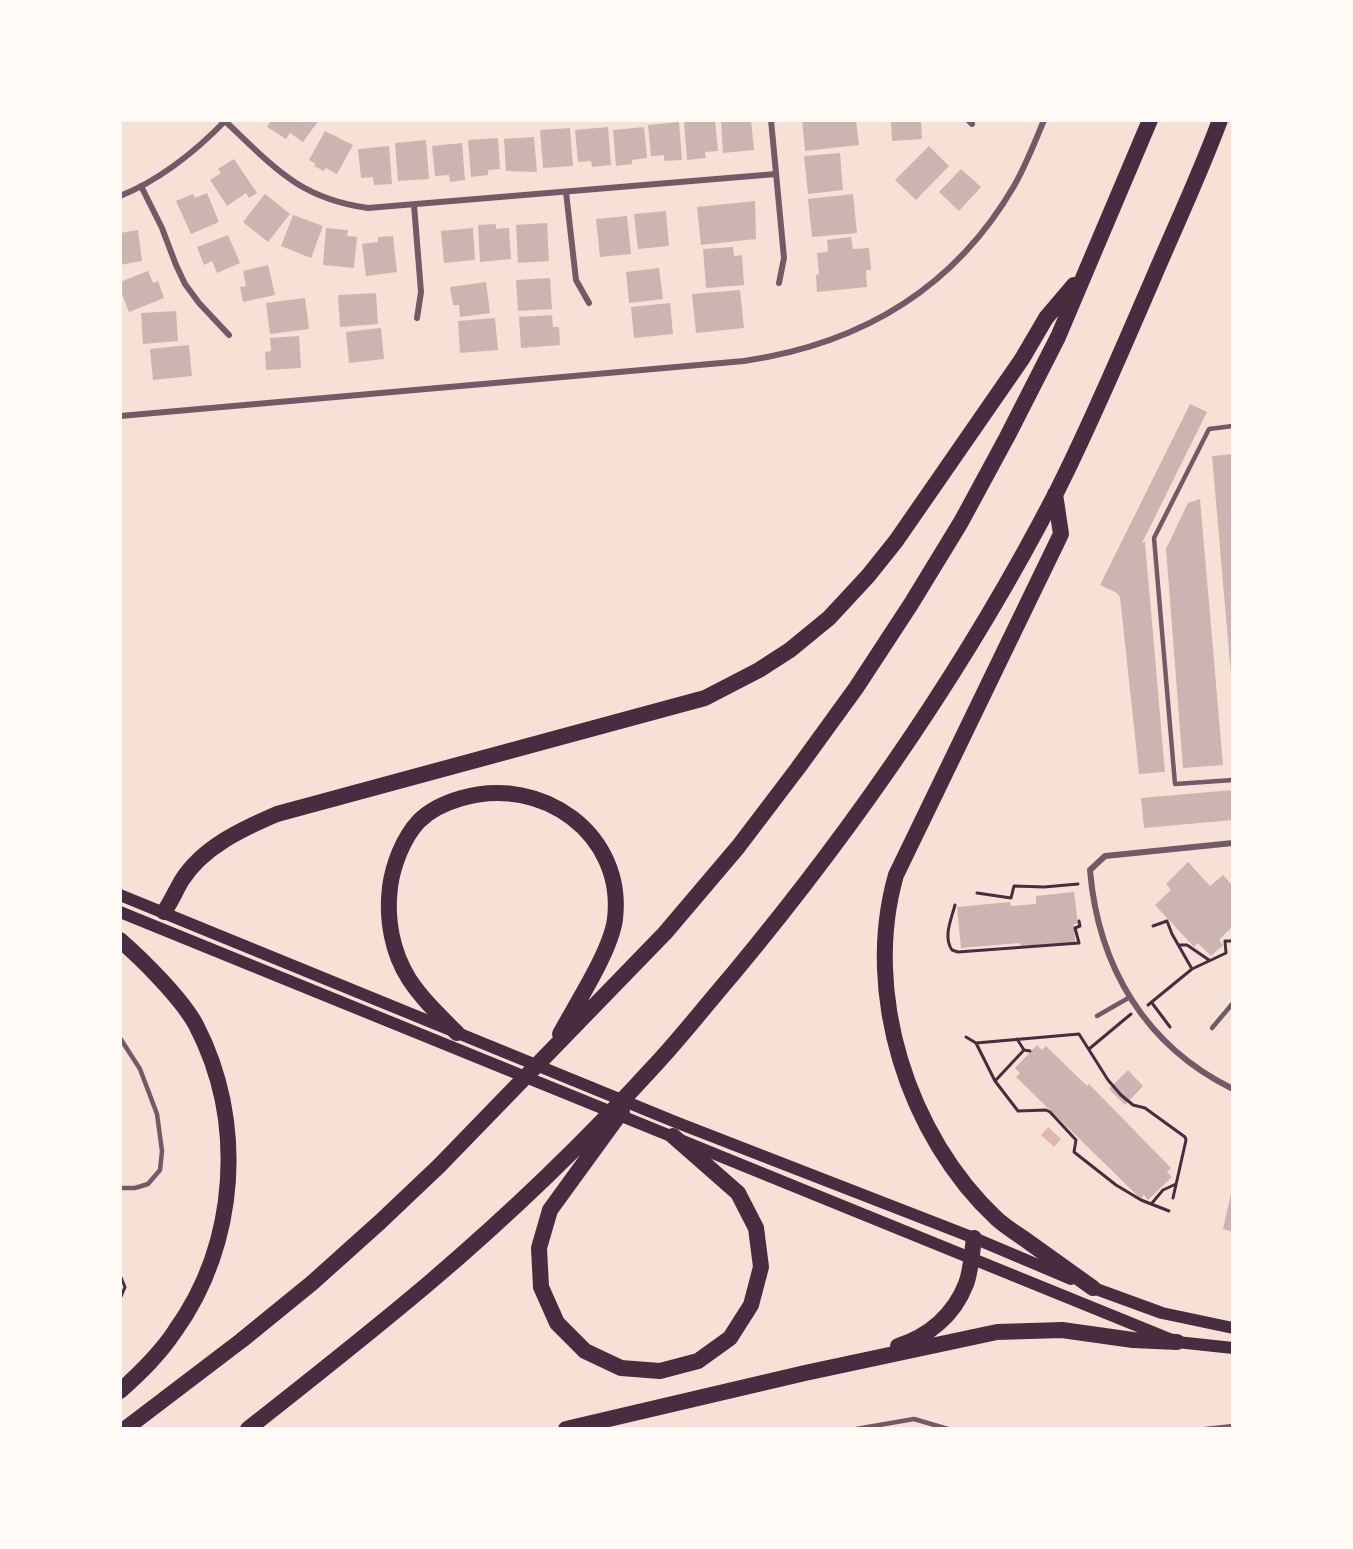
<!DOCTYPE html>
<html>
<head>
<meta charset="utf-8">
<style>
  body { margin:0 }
  #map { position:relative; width:1353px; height:1549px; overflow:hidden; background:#f7e1d7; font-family:"Sofia Sans Condensed",sans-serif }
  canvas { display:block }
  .frame { position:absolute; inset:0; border:122px solid #fffaf5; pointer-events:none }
</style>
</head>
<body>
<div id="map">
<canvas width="1353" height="1549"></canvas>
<div class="frame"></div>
</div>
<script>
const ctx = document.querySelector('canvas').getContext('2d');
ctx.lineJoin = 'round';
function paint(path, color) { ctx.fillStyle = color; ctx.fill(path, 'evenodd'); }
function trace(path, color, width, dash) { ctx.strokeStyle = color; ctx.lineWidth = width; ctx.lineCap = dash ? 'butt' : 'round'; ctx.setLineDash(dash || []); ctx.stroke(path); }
paint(new Path2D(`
  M1048 1127 1061 1139 1054 1147 1041 1135Z`), '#dcb8b0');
paint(new Path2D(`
  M271 120H319L303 142 290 133 286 139 267 127Z
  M710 120H715L718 151 705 152 706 158 687 160 684 122Z
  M721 120H751L754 150 723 153Z
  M802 120H856L859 145 805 151Z
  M891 120H921L922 139 892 141Z
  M679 122 682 160 664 161V155L651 156 648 125Z
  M608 127 611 165 592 167 591 161 578 162 575 130Z
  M644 127 647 158 632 160V164L616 166 613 130Z
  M570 128 573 166 543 168 540 130Z
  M325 131 353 145 337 174 326 168 324 171 314 166 316 164 309 160Z
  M534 137 537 172 506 171 504 139Z
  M498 138 500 169 488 170V175L471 177 468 140Z
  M426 140 429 179 398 181 395 143Z
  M462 143 465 180 450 182 449 175 435 176 432 146Z
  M389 146 392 184 374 185 373 177 361 178 358 149Z
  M929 146 949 166 916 200 895 180Z
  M840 153 843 190 808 194 804 156Z
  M234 159 257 193 249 198 246 193 227 206 210 180 221 173 218 169Z
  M961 169 981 187 959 211 939 192Z
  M207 193 219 222 191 234 176 201 193 194 195 198Z
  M265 194 290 214 268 242 243 222Z
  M853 194 857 233 812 237 808 199Z
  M755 201 756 239 701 245 697 207Z
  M666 211 669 246 638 249 634 214Z
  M293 215 323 226 311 258 281 246Z
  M627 216 631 254 600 257 596 219Z
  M547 223 549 261 518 263 516 225Z
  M496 224V229L509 228 511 259 480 262 478 225Z
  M326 228 348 230 347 236 357 237 354 268 323 265Z
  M473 228 475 260 444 263 441 231Z
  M138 230 142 261 120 265V233Z
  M228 235 240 263 217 273 212 261 204 265 197 247Z
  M393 236 397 272 366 276 362 244 378 242V237Z
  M851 237 853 249 869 248 871 270H866L867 287 817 292 816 275 819 274 817 253 828 252 827 240Z
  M733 247 734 256 742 255 744 285 706 288 703 249Z
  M268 265 275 295 243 302 240 287 246 286 243 271Z
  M659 268 663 299 629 303 626 272Z
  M148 271 153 283 158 281 164 298 129 312 120 289V282Z
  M550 278 552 309 518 311 516 280Z
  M486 282 490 313 460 317 459 305H453L450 287Z
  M740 290 744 328 696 333 692 294Z
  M376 293 378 324 340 327 338 295Z
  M305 298 309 329 270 334 266 303Z
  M670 303 673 334 634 338 631 307Z
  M176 311 178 341 143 344 141 313Z
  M552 315 553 327H559L560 345 521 348 519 317Z
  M495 318 498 350 460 353 458 321Z
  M381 328 384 359 349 363 346 332Z
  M299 336 301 368 266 370 265 352 271 351 270 338Z
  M189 345 192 376 153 380 150 349Z
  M1190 404 1207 412 1142 543 1145 542 1165 772 1139 774 1120 597 1117 593 1100 585Z
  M1233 454V675H1231L1212 456Z
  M1200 499 1223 765 1183 768 1166 549 1188 503Z
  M1233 790V820L1144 828 1141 798Z
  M1188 862 1210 886 1223 875 1233 886V926L1219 940 1223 945 1211 956 1198 943 1194 947 1155 905 1171 890 1166 884Z
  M1074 892 1078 924H1074L1075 942 1021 946 1020 943 961 948 957 907 1010 902 1011 906 1036 904V896Z
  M1037 1045 1042 1050 1046 1046 1087 1086 1089 1084 1171 1168 1167 1172 1172 1177 1148 1200 1144 1195 1141 1199 1016 1077 1020 1073 1015 1068Z
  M1128 1070 1143 1086 1125 1105 1109 1089Z
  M1232 1189H1233V1232L1223 1229Z`), '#ccb4b1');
trace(new Path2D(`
  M977 893 1011 898 1014 886 1044 887 1078 884
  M955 905C951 920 943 937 952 950L958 952 1079 943 1075 928 1080 926 1079 921
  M1153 926 1167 921 1172 934 1192 969
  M1179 945H1187L1209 960
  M1152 1003 1170 1027
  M1148 1005 1192 969 1226 953 1225 941H1233
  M966 1037 976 1043
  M1017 1039 1024 1050 1030 1051
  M1089 1049 1131 1014
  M995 1081 1024 1050
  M1152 1203 1163 1190 1176 1184
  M1169 1211 1141 1200 1116 1185 1074 1152 1076 1140 1050 1112 1046 1110 1018 1111 995 1081 976 1043 1079 1034 1108 1080 1121 1095 1133 1105 1145 1108 1185 1137 1186 1140 1173 1198
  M120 1275 125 1287 120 1299`), '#4a2c40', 3);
trace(new Path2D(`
  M1233 426 1209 429 1154 538 1175 784 1233 780
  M1097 1016 1130 997
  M1212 1028 1233 1003
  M120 1038 140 1069 157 1114 162 1151 160 1170 148 1184 135 1188H120
  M856 1429 914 1419 948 1429
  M1205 1429 1233 1426`), '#755966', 4.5);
trace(new Path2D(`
  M771 120 784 258 779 283
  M968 120 972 124
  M225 121C274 167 298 198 368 208L776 174
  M141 186 162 228 176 265 185 284 199 303 229 335
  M566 192 576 280 589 303
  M120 196C160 180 196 151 226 120
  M414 205 421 292 417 318
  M120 416 744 361C860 344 954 289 1014 186 1026 165 1035 142 1044 120
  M1233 843 1105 856 1090 870C1098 966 1145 1046 1233 1089`), '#755966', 6);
trace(new Path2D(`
  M120 895 678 1123 974 1238 1071 1279
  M120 912 1177 1342 1233 1348
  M1088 1286 1162 1313 1233 1328`), '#4a2c40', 12);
trace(new Path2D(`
  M1055 494 1061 534 896 875C862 993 908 1136 997 1219 1007 1228 1019 1235 1030 1243 1051 1258 1072 1273 1093 1288
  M164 912C171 902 176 890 182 880 203 847 242 829 277 814L705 698 759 670 790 650 829 618 868 576 896 541 1022 359 1046 318 1074 285
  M120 940C143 960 182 999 196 1025 246 1121 238 1243 175 1331 160 1354 140 1373 120 1391
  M457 1033C440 1016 422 999 409 979 392 952 386 919 390 887 393 865 403 838 419 821 430 810 448 802 462 798 542 775 625 834 615 919 611 951 576 1004 560 1034
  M622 1111 550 1210 539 1248 541 1287 557 1323 585 1351 621 1368 660 1371 698 1361 730 1338 751 1305 761 1267 756 1228 738 1193 673 1136
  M898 1346C929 1336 954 1315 966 1284 971 1271 972 1252 974 1238
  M125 1429 242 1340 312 1283 380 1222 439 1166 665 933 738 847 798 768 856 688 911 604 961 522 1007 437 1058 337 1150 120
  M248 1429C309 1381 370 1333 429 1283 509 1215 586 1141 657 1063 683 1035 707 1004 732 975 856 826 967 665 1056 493 1091 424 1121 352 1152 281 1175 227 1200 174 1220 120
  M566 1429 805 1373 997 1332 1062 1330 1133 1340 1177 1342`), '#4a2c40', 16);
</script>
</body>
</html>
